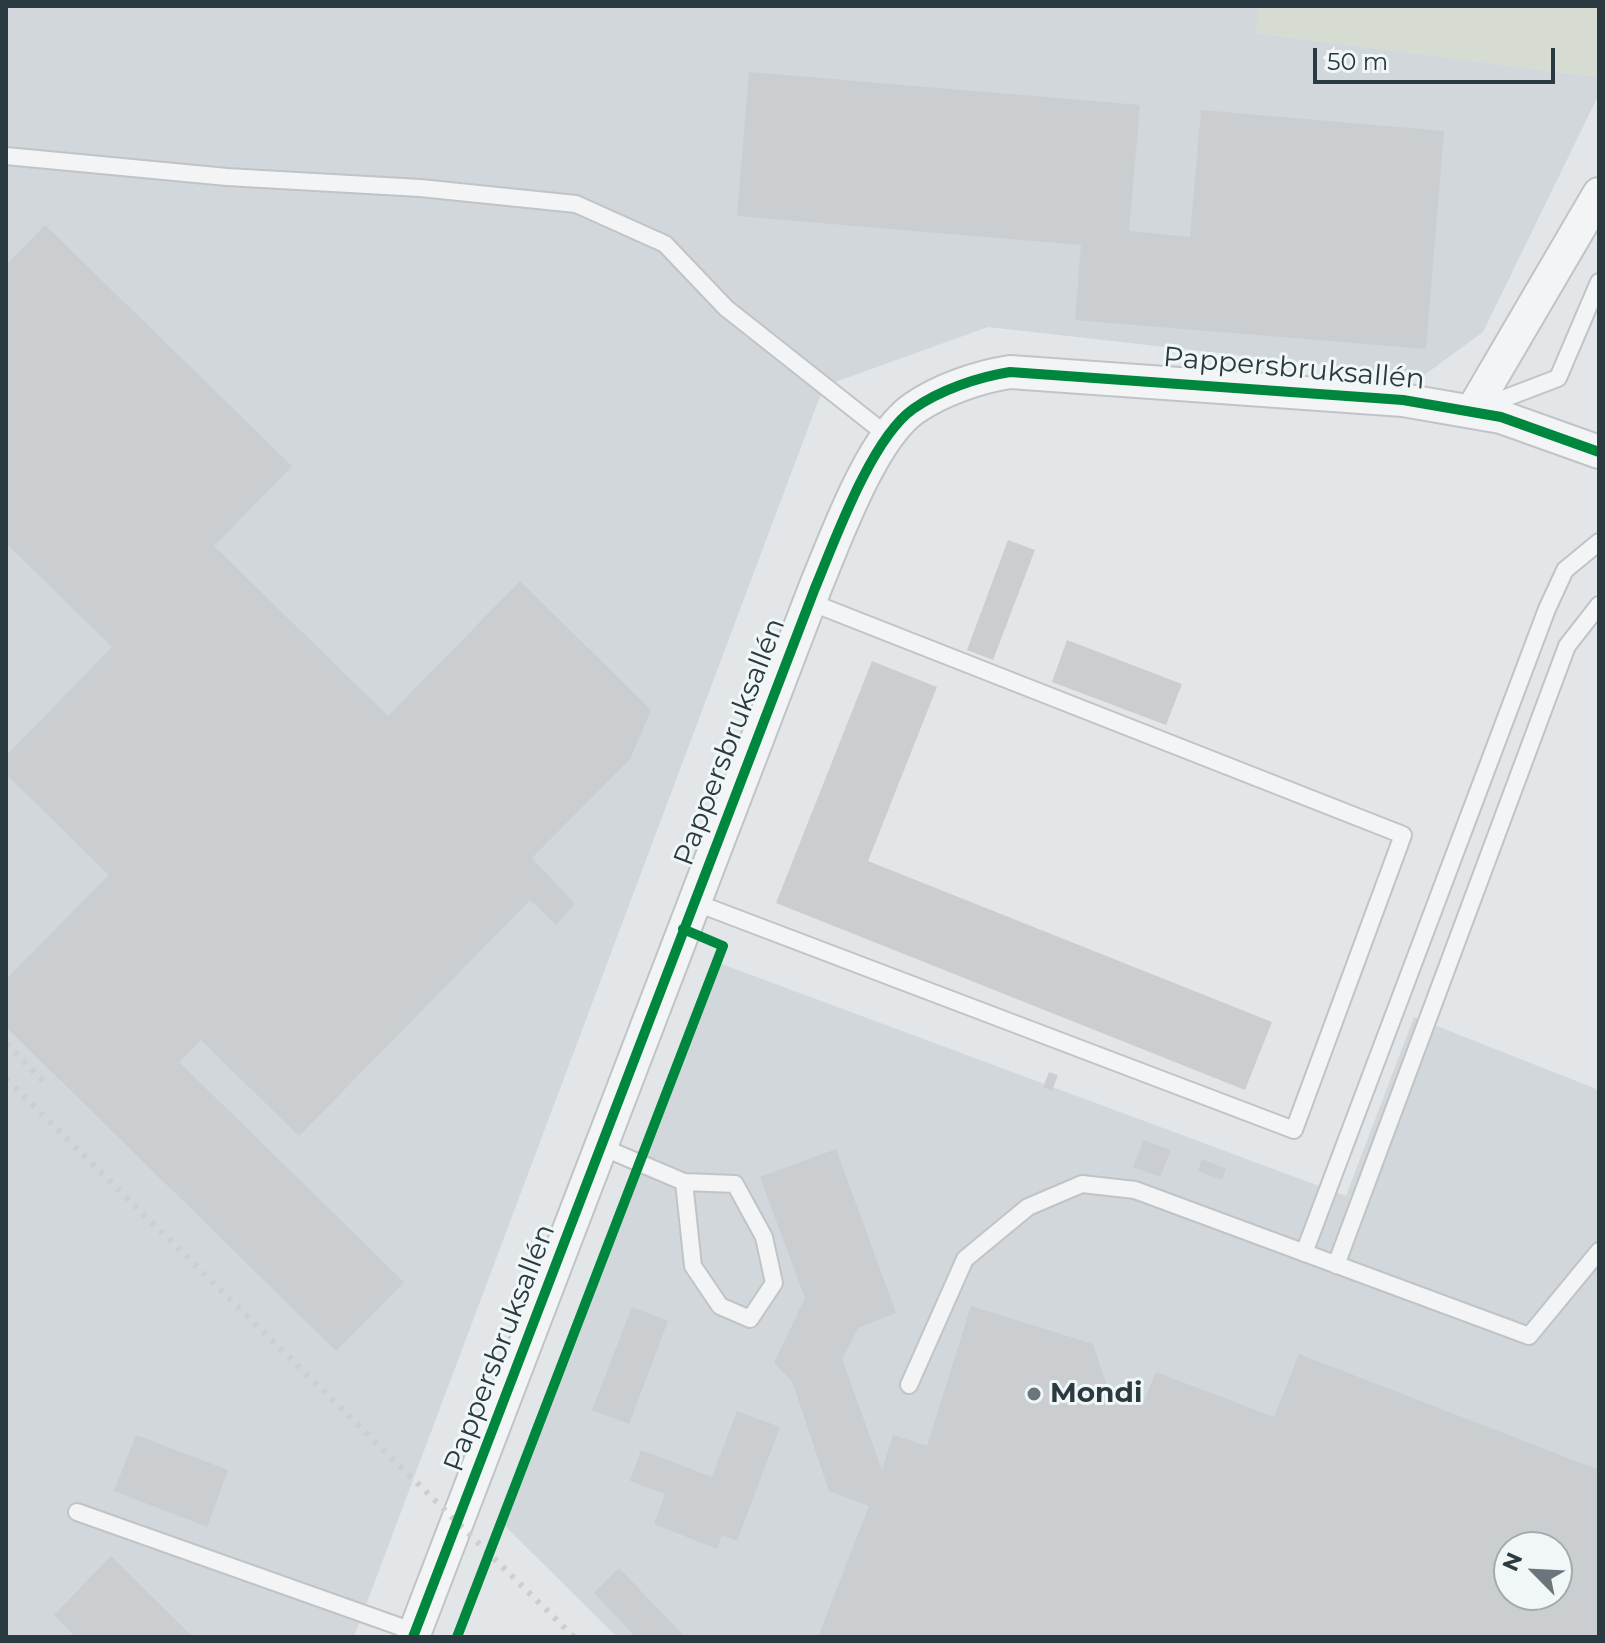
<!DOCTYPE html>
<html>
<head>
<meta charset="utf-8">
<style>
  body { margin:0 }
  #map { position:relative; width:1605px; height:1643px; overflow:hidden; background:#e3e6e8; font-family:Montserrat,sans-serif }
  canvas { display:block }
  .frame { position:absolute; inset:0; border:8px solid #293a41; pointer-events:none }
  .north { position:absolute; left:1493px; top:1531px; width:80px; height:80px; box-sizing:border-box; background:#f1f6f7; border:2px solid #a1abae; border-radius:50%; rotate:294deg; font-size:22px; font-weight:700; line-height:32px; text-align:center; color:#293a41 }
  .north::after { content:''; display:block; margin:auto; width:28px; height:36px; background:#6a767b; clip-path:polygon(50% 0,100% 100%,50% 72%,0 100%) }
  .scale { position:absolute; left:1313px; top:48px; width:242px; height:36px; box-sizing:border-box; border:4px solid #293a41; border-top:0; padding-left:10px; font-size:24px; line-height:28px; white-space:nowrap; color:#293a41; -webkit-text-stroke:6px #f1f6f7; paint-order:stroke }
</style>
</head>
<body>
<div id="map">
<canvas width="1605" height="1643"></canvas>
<div class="frame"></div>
<div class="north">N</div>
<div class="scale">50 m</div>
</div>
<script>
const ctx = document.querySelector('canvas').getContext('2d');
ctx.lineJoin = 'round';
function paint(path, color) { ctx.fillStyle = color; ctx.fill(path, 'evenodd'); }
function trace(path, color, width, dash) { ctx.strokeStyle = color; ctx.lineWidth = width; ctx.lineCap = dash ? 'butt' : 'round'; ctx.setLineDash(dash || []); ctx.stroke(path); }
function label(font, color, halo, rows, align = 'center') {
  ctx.font = font + ' Montserrat,sans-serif'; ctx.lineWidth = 6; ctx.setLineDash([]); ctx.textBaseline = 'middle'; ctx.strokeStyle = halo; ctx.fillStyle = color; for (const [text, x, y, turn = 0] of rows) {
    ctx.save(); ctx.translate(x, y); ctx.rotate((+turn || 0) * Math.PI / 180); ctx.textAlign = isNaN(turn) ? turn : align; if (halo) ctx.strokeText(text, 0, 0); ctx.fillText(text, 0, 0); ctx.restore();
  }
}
paint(new Path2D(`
  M6 6H1260L1256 33 1599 77V94L1483 332 1423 376 988 327 824 386 354 1637H6Z
  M719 963 1346 1196 1414 1017 1599 1090V1637H617L505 1526ZM1509 1547H1557V1595H1509Z`), '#d1d7db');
paint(new Path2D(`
  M1260 6H1599V77L1255 33Z`), '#d7dcd3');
paint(new Path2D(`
  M749 72 1140 105 1129 231 1190 237 1201 110 1444 131 1426 349 1075 320 1081 245 737 216Z
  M45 225 292 466 214 546 388 716 520 581 651 710 630 759 532 858 575 904 556 925 530 900 299 1136 201 1040 179 1062 404 1282 336 1351 6 1027V979L109 875 6 774V756L112 647 6 543V265Z
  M1008 540 1035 550 993 660 967 650Z
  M1067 640 1182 684 1166 725 1052 682Z
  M872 661 937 687 868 861 1272 1022 1245 1090 776 903Z
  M1049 1072 1058 1075 1052 1091 1043 1087Z
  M1144 1140 1171 1150 1160 1177 1133 1167Z
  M836 1149 896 1313 858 1328 842 1359 882 1470 893 1435 927 1446 971 1306 1093 1344 1107 1386 1144 1401 1156 1372 1274 1417 1299 1354 1599 1470V1637H818L869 1506 829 1491 792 1381 774 1363 805 1298 760 1177ZM1509 1547H1557V1595H1509Z
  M1202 1159 1226 1169 1222 1180 1198 1171Z
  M632 1307 668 1321 629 1424 592 1410Z
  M737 1411 780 1427 737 1541 722 1535 717 1549 654 1524 665 1494 630 1481 641 1450 712 1477Z
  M136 1435 228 1470 207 1527 114 1491Z
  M111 1556 193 1637H76L54 1615Z
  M619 1568 685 1637H636L594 1593Z`), '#cbced0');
const service = new Path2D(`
  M6 156 227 177 420 188 576 204 665 244 726 308 888 436
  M1482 407 1558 378 1599 282
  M694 902 1294 1130 1403 835 810 602
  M602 1147 684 1182 693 1266 720 1306 750 1319 774 1283 764 1237 735 1184 684 1182
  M1304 1253 1547 609 1565 570 1599 542
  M1336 1265 1567 646 1599 605
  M909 1385 965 1259 1028 1207 1082 1184 1135 1190 1529 1336 1599 1251
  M77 1512 415 1632`);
const minor = new Path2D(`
  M1472 411 1599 194
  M413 1637 815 588C835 540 871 439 913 409 940 390 978 377 1010 372L1403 400 1501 417 1599 452`);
trace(service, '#c1c4c6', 20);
trace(minor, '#c1c4c6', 36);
trace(service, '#f2f4f5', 16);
trace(minor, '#f2f4f5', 32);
trace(new Path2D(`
  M6 1044 44 1082
  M6 1079 574 1637`), '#cccfd0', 6, [4, 8]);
trace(new Path2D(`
  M413 1637 815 588C835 540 871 439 913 409 940 390 978 377 1010 372L1403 400 1501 417 1599 452
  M457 1637 723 946 683 929`), '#00873e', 10);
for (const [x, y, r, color] of [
  [1034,1394,8,"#6a767b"]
]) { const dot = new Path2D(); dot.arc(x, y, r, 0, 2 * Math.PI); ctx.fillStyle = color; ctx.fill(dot); trace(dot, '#f1f6f7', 3); }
label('28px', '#293a41', '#f1f6f7', [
  ["Pappersbruksallén",1294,369,5],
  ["Pappersbruksallén",730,742,-69],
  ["Pappersbruksallén",500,1348,-69]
]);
label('bold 28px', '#293a41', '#f1f6f7', [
  ["Mondi",1050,1394]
], 'left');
</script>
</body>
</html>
